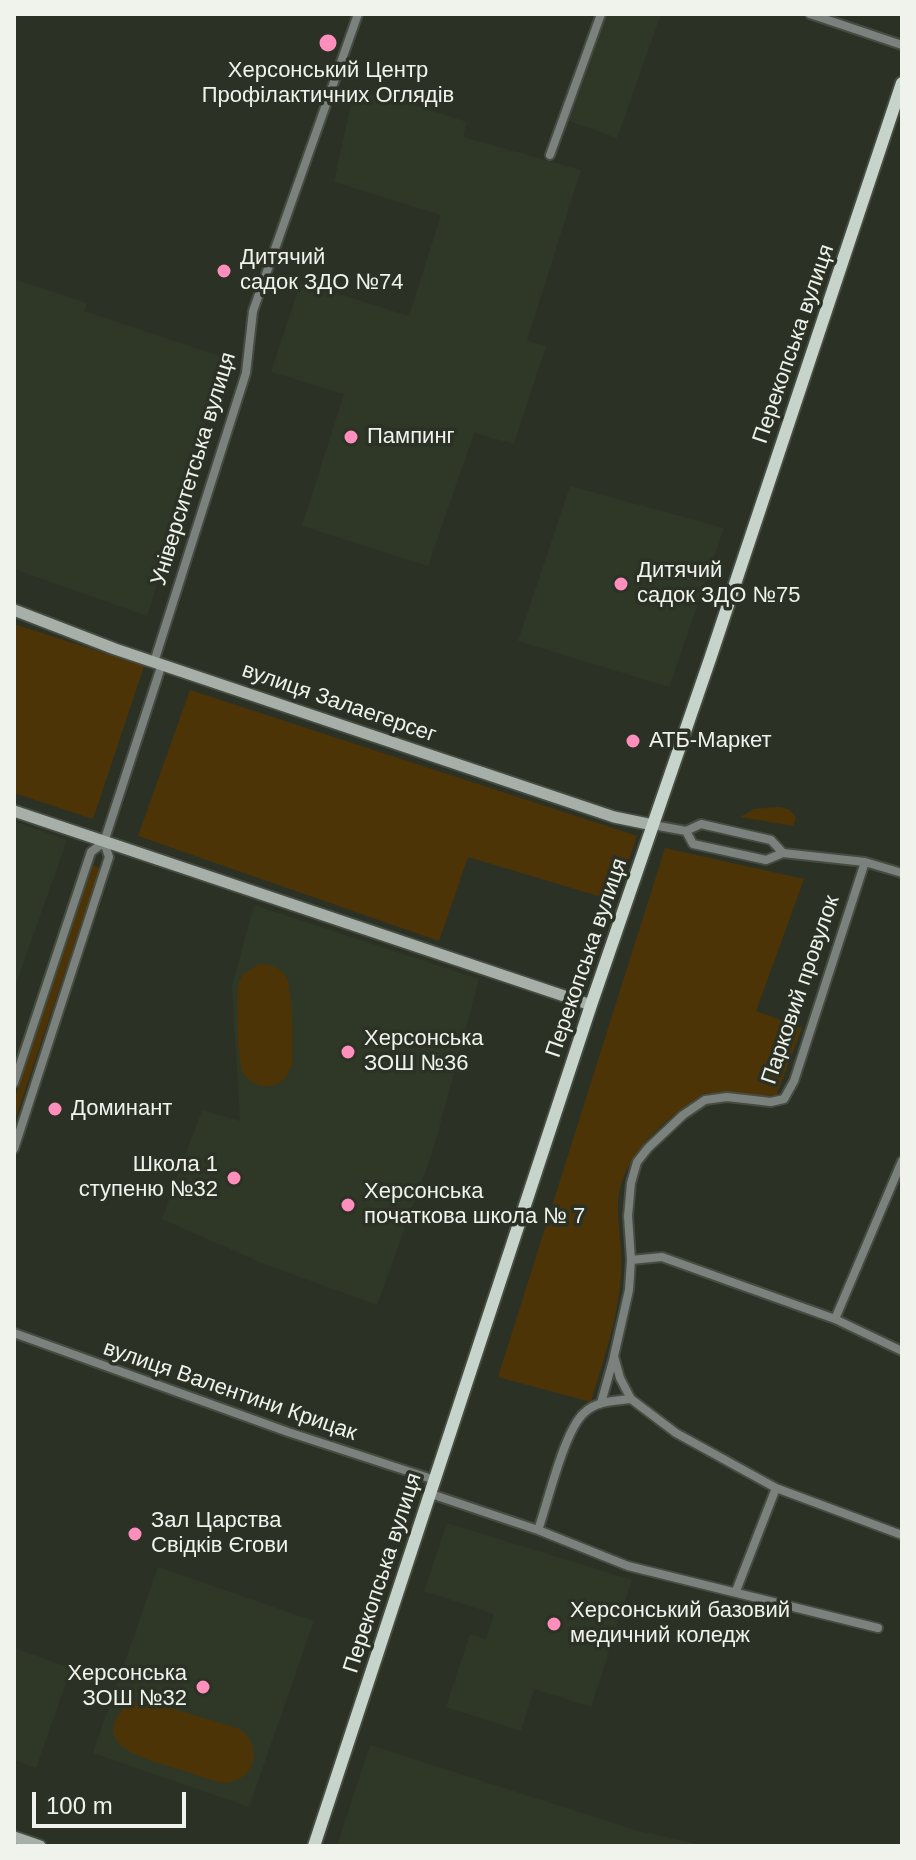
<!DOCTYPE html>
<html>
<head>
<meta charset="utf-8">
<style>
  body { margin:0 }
  #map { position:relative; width:916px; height:1860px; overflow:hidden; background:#2c3126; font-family:Helvetica,sans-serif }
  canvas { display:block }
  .frame { position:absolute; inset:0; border:16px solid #eff3eb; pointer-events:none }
  .scale { position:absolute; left:32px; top:1792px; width:154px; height:36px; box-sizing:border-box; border:4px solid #eff3eb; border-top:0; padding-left:10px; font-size:24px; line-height:28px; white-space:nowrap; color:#eff3eb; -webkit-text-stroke:6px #2c3126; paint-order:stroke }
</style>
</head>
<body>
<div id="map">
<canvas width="916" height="1860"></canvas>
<div class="frame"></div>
<div class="scale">100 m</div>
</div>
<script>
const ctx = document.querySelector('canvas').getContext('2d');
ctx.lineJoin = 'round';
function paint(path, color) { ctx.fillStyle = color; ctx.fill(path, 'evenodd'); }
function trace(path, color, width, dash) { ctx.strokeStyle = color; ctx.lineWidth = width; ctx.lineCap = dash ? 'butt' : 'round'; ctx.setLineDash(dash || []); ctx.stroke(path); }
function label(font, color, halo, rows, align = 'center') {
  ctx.font = font + ' Helvetica,sans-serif'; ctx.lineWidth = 7; ctx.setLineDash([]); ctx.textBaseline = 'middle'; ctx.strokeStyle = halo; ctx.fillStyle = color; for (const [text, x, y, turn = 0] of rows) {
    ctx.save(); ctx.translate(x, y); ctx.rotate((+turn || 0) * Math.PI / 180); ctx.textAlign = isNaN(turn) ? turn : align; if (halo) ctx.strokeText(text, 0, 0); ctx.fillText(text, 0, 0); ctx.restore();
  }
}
paint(new Path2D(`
  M606 14H661L617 138 569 121Z
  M355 86 467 122 463 137 581 170 527 340 546 346 514 444 474 433 428 566 302 526 344 394 271 372 301 282 409 316 441 215 334 182Z
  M14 279 87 303 84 311 225 358 147 616 14 569Z
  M570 486 724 528 669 687 518 641Z
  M14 821 67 840 14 989Z
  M254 905 479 979 434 1147 377 1305 264 1264 162 1219 202 1110 240 1121 232 986Z
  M447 1523 632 1580 591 1707 534 1689 521 1731 446 1707 470 1634 486 1639 494 1614 424 1591Z
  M158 1567 314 1621 249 1807 93 1753Z
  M14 1648 71 1668 36 1768 14 1760Z
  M370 1745 638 1831 707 1846H337Z`), '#2f3827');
paint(new Path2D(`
  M14 624 144 666 93 819 14 793Z
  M190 690 637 836 615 901 468 857 439 941 138 836Z
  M780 807 790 810 796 818 793 826 740 817 754 809Z
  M665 848 804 879 756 1011 802 1028 776 1096 704 1093C665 1121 619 1154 618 1207 618 1230 623 1253 621 1276 618 1319 603 1361 591 1402L498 1377Z
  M93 865 100 868 14 1123V1100Z
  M259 964C270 964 280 967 286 977 293 989 293 1049 292 1065 288 1076 282 1084 270 1086 260 1088 249 1082 243 1073 237 1061 237 1001 238 985L243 974Z
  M144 1700 240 1729C264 1748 255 1780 225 1783 208 1780 192 1773 175 1768 149 1760 88 1746 125 1707Z`), '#4d3407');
const street = new Path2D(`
  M810 14 902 45
  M550 155 601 14
  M154 662 246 373 253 311 358 14
  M653 825 686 831 701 824 771 840 783 853
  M686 831 693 844 766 860 783 853 865 862 902 873
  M865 862 794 1081 784 1099 771 1102 727 1097 705 1100 683 1115 648 1148 637 1162 631 1183 628 1216 631 1260 629 1290 614 1356 620 1378 631 1399 676 1433 776 1488 902 1535
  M14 1083 91 852 104 842 162 664
  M14 1149 109 857 104 842
  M631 1260 662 1257 835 1319 902 1351
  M835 1319 902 1161
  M14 1333 288 1432 435 1480
  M601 1403 614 1357
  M431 1494 538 1530 628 1566 878 1628
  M538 1530C548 1502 564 1431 584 1413 596 1401 614 1401 631 1399
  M736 1591 776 1488`);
const secondary = new Path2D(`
  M14 610 115 649 614 817 653 825
  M14 811 591 1005
  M14 1837 40 1846`);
const primary = new Path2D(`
  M314 1846 591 1005 710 659 902 83`);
trace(street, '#474c42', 12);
trace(secondary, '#474c42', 15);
trace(primary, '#474c42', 16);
trace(street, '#7b817d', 8);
trace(secondary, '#a6b0a9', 11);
trace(primary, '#c7d4cb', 12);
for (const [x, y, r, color] of [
  [328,43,10,"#fe8ebb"],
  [224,271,8,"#fe8ebb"],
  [351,437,8,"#fe8ebb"],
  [621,584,8,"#fe8ebb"],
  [633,741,8,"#fe8ebb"],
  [348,1052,8,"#fe8ebb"],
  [55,1109,8,"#fe8ebb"],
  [234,1178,8,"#fe8ebb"],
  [348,1205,8,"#fe8ebb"],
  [135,1534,8,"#fe8ebb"],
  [554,1624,8,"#fe8ebb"],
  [203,1687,8,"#fe8ebb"]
]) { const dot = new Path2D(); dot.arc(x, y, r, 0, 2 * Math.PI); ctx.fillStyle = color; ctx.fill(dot); trace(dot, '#2c3126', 3); }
label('22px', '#eff3eb', '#2c3126', [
  ["Херсонський Центр",328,71,"center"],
  ["Профілактичних Оглядів",328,96,"center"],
  ["Дитячий",240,258],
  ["садок ЗДО №74",240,283],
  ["Пампинг",367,437],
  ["Дитячий",637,571],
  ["садок ЗДО №75",637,596],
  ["АТБ-Маркет",649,741],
  ["Херсонська",364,1039],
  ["ЗОШ №36",364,1064],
  ["Доминант",71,1109],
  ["Школа 1",218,1165,"right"],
  ["ступеню №32",218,1190,"right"],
  ["Херсонська",364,1192],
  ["початкова школа № 7",364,1217],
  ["Зал Царства",151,1521],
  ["Свідків Єгови",151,1546],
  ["Херсонський базовий",570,1611],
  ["медичний коледж",570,1636],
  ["Херсонська",187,1674,"right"],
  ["ЗОШ №32",187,1699,"right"]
], 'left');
label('22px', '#eff3eb', '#2c3126', [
  ["Перекопська вулиця",794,344,-71],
  ["Університетська вулиця",194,469,-73],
  ["вулиця Залаегерсег",339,703,19],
  ["Перекопська вулиця",587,958,-71],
  ["Парковий провулок",801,990,-71],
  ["вулиця Валентини Крицак",230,1391,19],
  ["Перекопська вулиця",383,1573,-72]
]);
</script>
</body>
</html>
